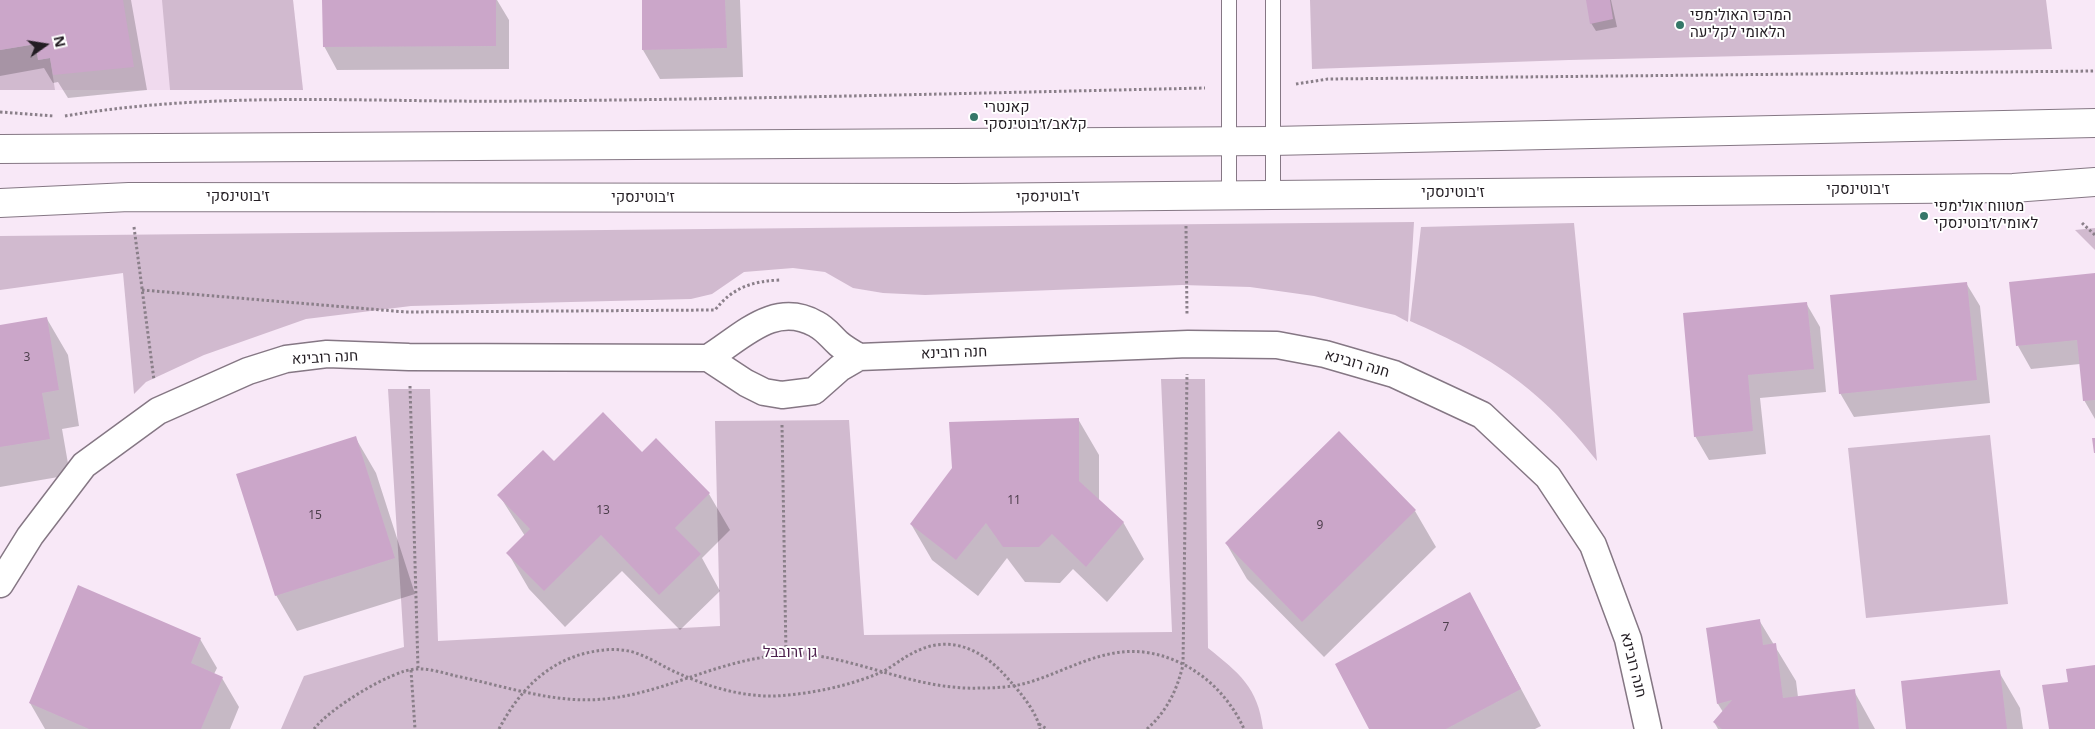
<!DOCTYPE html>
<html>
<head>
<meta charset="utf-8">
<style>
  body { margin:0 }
  #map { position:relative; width:2095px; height:729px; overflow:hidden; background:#f8e8f7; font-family:"Noto Sans",sans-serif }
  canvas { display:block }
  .north { position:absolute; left:20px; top:20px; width:50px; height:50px; -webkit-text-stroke:4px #fff; paint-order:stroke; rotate:77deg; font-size:14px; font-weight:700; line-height:20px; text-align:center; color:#231d23 }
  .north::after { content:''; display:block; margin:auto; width:18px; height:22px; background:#231d23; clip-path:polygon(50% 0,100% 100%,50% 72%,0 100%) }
</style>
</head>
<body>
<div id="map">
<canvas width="2095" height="729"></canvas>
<div class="north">N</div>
</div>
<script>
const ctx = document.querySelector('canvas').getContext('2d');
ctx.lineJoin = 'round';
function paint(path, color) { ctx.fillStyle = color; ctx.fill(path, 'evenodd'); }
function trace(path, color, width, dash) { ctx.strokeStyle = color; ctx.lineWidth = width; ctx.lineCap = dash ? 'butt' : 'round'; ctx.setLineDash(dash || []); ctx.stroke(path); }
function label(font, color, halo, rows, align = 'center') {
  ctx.font = font + ' "Noto Sans",Heebo,sans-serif'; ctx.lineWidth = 4; ctx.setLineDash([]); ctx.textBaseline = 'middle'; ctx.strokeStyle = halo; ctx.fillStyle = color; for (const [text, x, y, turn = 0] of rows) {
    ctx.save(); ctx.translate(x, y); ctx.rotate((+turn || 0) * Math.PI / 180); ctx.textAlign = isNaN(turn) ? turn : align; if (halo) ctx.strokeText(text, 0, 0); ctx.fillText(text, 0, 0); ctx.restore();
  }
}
paint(new Path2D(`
  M0 0H293L303 90H0Z`), '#f0daee');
paint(new Path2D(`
  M162 0H293L303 90H170Z
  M1310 0H2046L2052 49 1569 60 1312 69Z
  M36 44 38 60 50 58 55 90H0V50Z
  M1414 222 1408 322 1395 315 1314 296 1250 287 1182 285 925 295 883 293 853 288 825 272 793 268 744 272 712 294 691 299 411 306 306 319 204 355 146 382 134 394 123 273 0 290V236Z
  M1574 223 1597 461C1540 388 1494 358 1410 321L1421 227Z
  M2095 228V250L2075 230Z
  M1161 379H1205L1208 648C1239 673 1258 687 1263 729H281L304 676 404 647 388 389H430L438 641 720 626 715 421 849 420 864 635 1172 632Z
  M1990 435 2008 604 1866 618 1848 448Z`), '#d1bacf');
paint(new Path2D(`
  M0 0H131L147 90 68 98 58 82 53 83 44 68 0 76Z
  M324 0H497L509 20V69L337 70 324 46Z
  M643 0H740L743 77 660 79 643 50Z
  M1587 0H1611L1617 27 1596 31 1591 23Z
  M2095 275V419L2084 400 2080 364 2031 369 2018 346Z
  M1966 283 1980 306 1990 403 1854 417 1840 393Z
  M1806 303 1820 327 1826 392 1760 398 1766 454 1709 460 1695 436Z
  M47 319 68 355 79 426 62 429 70 475 0 487V326Z
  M1078 419 1099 455V501L1123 522 1144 559 1107 602 1073 569 1060 583 1025 582 1007 558 978 596 932 560 911 524Z
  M355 437 376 473 415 594 297 631 276 595Z
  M656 440 709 494 730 530 702 558 720 591 680 630 622 571 565 627 529 589 508 553 525 536 499 495 554 463 642 454Z
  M1415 511 1436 547 1324 657 1247 579 1226 543Z
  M1470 594 1541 726 1535 729H1370Z
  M1759 620 1796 681 1798 697 1854 691 1875 729H1718L1714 722 1723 712 1718 704 1708 629Z
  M200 639 217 668 214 674 222 678 239 707 230 729H45L30 703Z
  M1999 672 2020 708 2023 729H1907Z`), '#0003');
paint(new Path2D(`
  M0 0H123L134 67 53 75 50 58 38 60 36 44 0 50Z
  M322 0H496V46L323 47Z
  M642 0H725L727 48 642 50Z
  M1586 0H1610L1613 19 1590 24Z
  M2095 273V400L2083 401 2077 340 2016 346 2009 282Z
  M1967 282 1977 380 1839 394 1830 295Z
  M1807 302 1814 369 1748 375 1753 431 1694 437 1683 313Z
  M47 317 59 390 42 393 50 439 0 447V325Z
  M603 412 642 452 656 438 710 493 675 528 701 554 659 595 601 535 544 591 506 553 530 529 497 495 543 450 554 461Z
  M1079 418V481L1124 522 1086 567 1052 534 1039 547H1003L986 523 956 560 910 524 952 468 949 422Z
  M1339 431 1416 510 1302 622 1225 543Z
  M356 436 395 558 275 596 236 474Z
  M2092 438H2095V453H2094Z
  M78 585 201 638 191 663 223 677 201 729H89L29 703Z
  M1470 592 1521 689 1446 729H1369L1335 664Z
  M1760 619 1763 645 1776 643 1783 698 1855 689 1859 729H1722L1713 722 1732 700 1717 704 1706 628Z
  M2095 665V729H2049L2042 685 2068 682 2066 669Z
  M2000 670 2007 729H1906L1901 681Z`), '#cba6c9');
const service = new Path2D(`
  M1229 0V195
  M1273 0V194`);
const minor = new Path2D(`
  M708 358C741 338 774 300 816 324 826 329 831 337 839 344 845 349 852 353 859 357
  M0 584 30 536 84 465 158 411 248 371 286 359 327 354 409 357 708 358 746 383 764 392 782 395 814 391 840 368 859 357 1188 344 1277 345 1325 354 1394 374 1482 415 1548 477 1593 545 1628 639 1648 729`);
const secondary = new Path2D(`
  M0 149 1272 141 2095 123
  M0 203 129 197 954 198 2013 188 2095 182`);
trace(service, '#857784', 16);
trace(minor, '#857784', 29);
trace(secondary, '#857784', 30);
trace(new Path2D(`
  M1296 84 1328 79 2095 71
  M0 112 54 116
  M65 116C218 90 374 103 528 101 754 99 979 93 1205 88
  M2082 223 2095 235
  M1186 226 1187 315
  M134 227 154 380
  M142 290 406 312 715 310C733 287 753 281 781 280
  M410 386 418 668
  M782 425 786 653
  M411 670 415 729
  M1039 724 1047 729
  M314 729C329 709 391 670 416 669 429 668 444 673 456 676 505 686 554 704 604 699 658 694 706 667 759 658 769 656 779 653 789 653 855 655 914 691 981 688 997 688 1014 687 1030 682 1071 669 1107 645 1150 653 1193 661 1227 691 1244 729
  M499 729C519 691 547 661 591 652 605 649 621 648 636 653 651 658 665 668 680 674 709 687 743 697 775 696 811 694 849 686 882 672 892 667 901 659 911 654 950 632 984 650 1010 681 1021 693 1037 713 1040 729
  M1147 729C1167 711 1177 690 1183 665L1187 374`), '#8a7f89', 3, [2.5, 2.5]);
trace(service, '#fff', 14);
trace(minor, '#fff', 26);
trace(secondary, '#fff', 28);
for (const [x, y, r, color] of [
  [1680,25,5,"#357768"],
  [974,117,5,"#357768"],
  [1924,216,5,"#357768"]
]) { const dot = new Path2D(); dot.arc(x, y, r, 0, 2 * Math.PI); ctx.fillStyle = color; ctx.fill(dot); trace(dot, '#fff', 2); }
label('12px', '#4d3f4c', null, [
  ["3",27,358],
  ["11",1014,501],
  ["13",603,511],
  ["15",315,516],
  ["9",1320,526],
  ["7",1446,628]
]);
label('15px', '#231d23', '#fff', [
  ["המרכז האולימפי",1690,16],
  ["הלאומי לקליעה",1690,33],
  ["קאנטרי",984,108],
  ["קלאב/ז׳בוטינסקי",984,125],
  ["מטווח אולימפי",1934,207],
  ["לאומי/ז׳בוטינסקי",1934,224]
], 'left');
label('15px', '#231d23', '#fff', [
  ["ז'בוטינסקי",1858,190],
  ["ז'בוטינסקי",1453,193],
  ["ז'בוטינסקי",238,197],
  ["ז'בוטינסקי",1048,197,-1],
  ["ז'בוטינסקי",643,198],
  ["חנה רובינא",954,353,-2],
  ["חנה רובינא",325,358,-3],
  ["חנה רובינא",1357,364,16],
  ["חנה רובינא",1633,665,76]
]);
label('15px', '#4b1e4b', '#fff', [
  ["גן זרובבל",790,653]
]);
</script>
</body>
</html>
